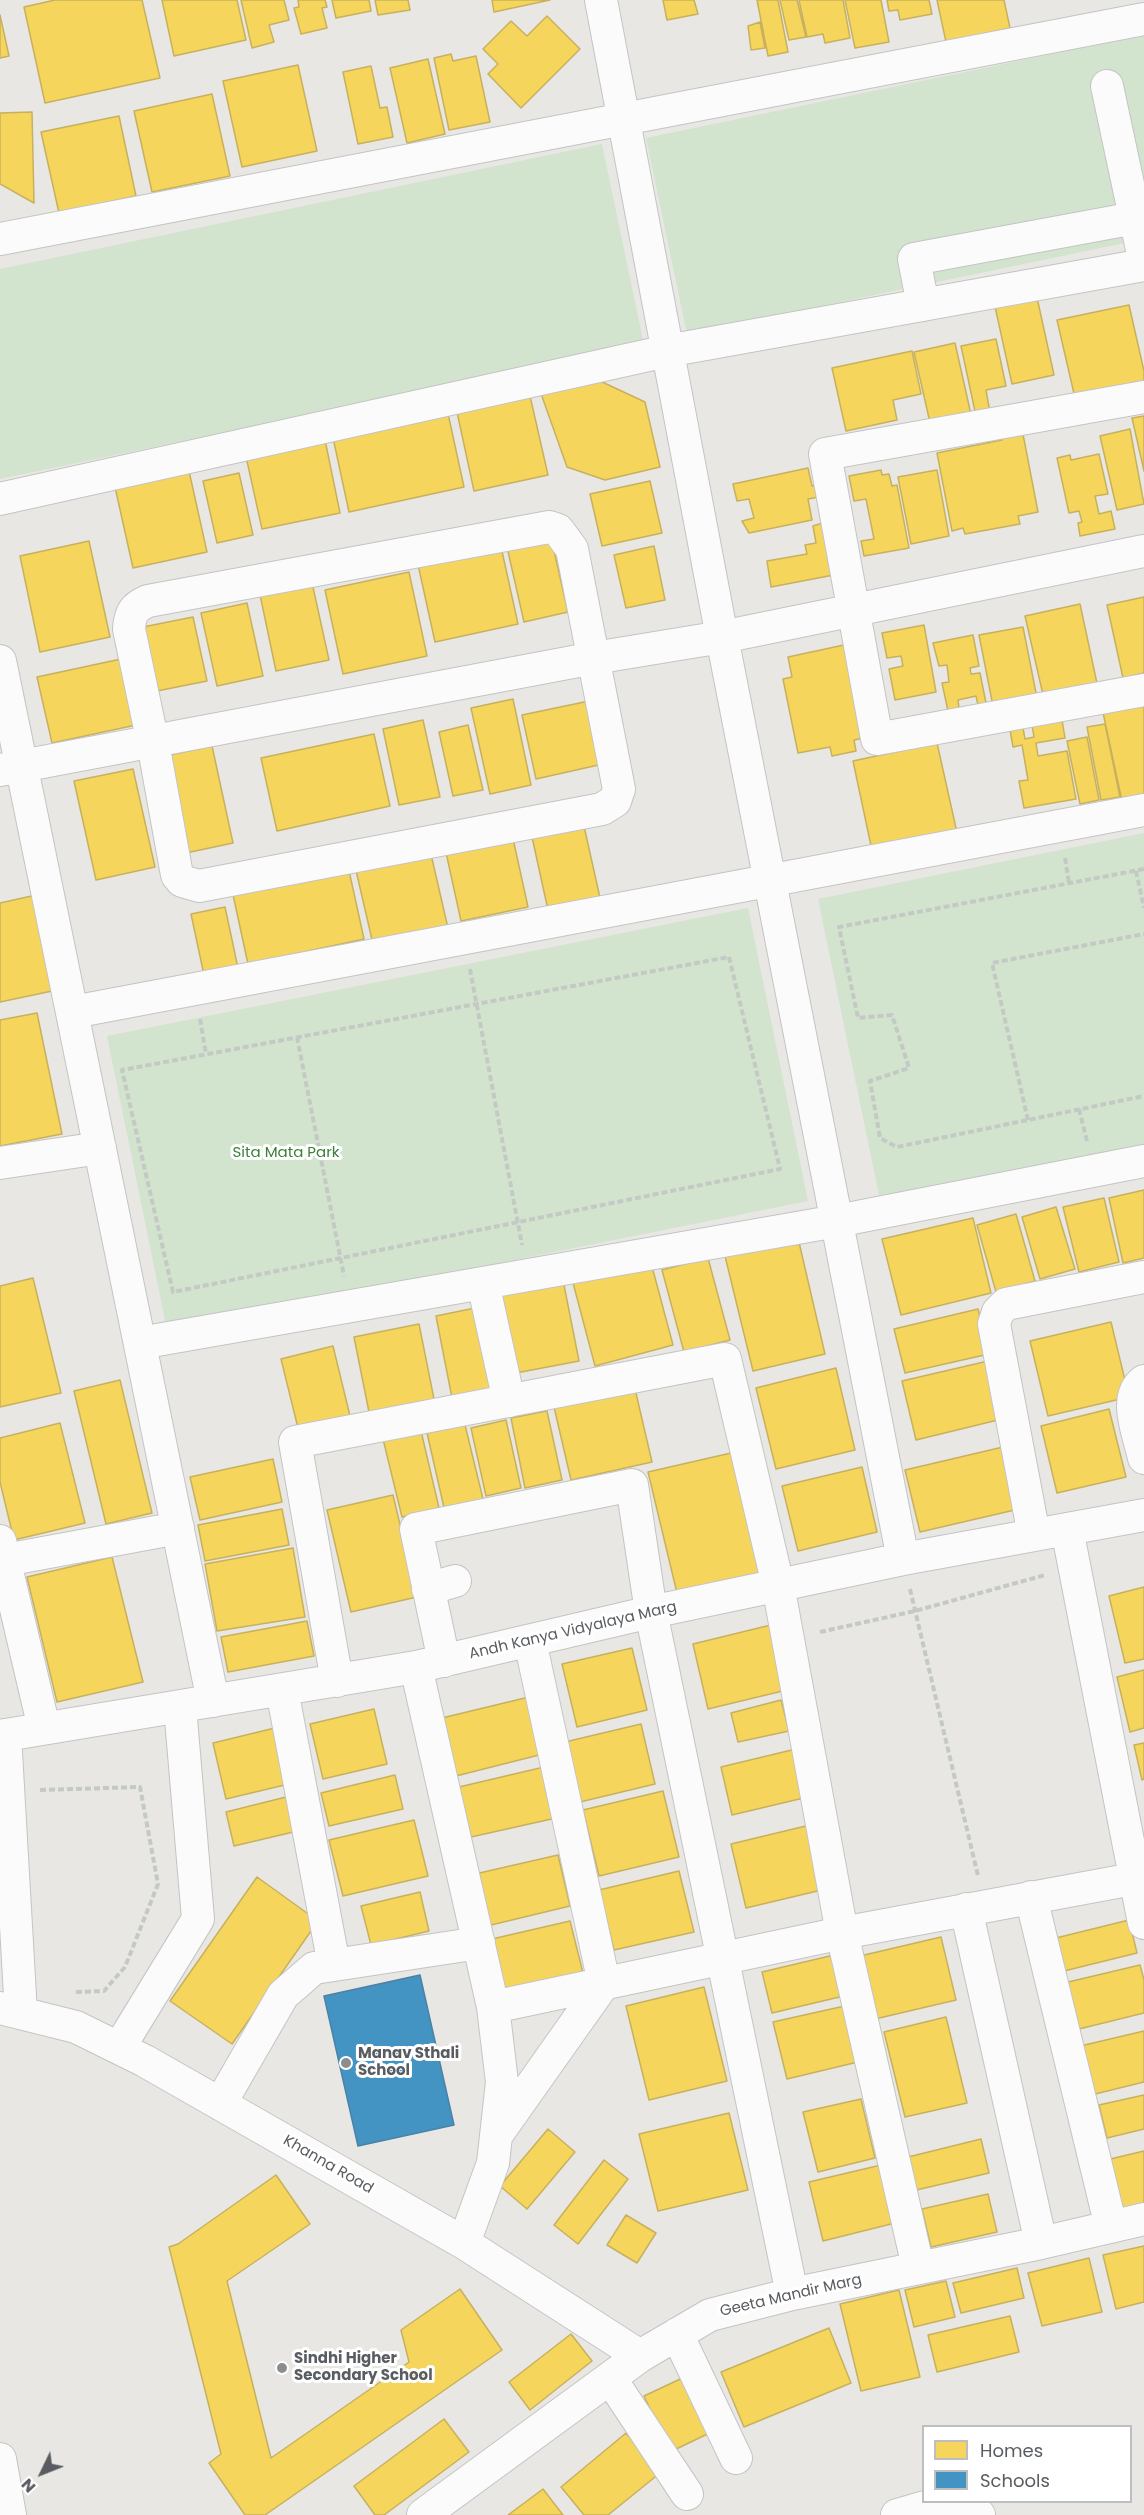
<!DOCTYPE html>
<html>
<head>
<meta charset="utf-8">
<style>
  body { margin:0 }
  #map { position:relative; width:1144px; height:2515px; overflow:hidden; background:#e8e7e3; font-family:Poppins,sans-serif }
  canvas { display:block }
  .legend { position:absolute; left:922px; top:2425px; width:210px; height:78px; box-sizing:border-box; background:#fff; border:2px solid #bdbec0; margin:0; padding:8px 10px; list-style:none; font-size:18px; color:#595d61 }
  .legend li { display:flex; align-items:center; gap:12px; height:30px }
  .legend b { width:30px; border:2px solid #bdbec0 }
  .north { position:absolute; left:12px; top:2443px; width:60px; height:60px; -webkit-text-stroke:4px #fff; paint-order:stroke; rotate:227deg; font-size:16px; font-weight:700; line-height:24px; text-align:center; color:#595d61 }
  .north::after { content:''; display:block; margin:auto; width:21px; height:27px; background:#595d61; clip-path:polygon(50% 0,100% 100%,50% 72%,0 100%) }
</style>
</head>
<body>
<div id="map">
<canvas width="1144" height="2515"></canvas>
<ul class="legend">
<li><b style="height:16px;background:#f6d55c"></b>Homes</li>
<li><b style="height:16px;background:#4393c3"></b>Schools</li>
</ul>
<div class="north">N</div>
</div>
<script>
const ctx = document.querySelector('canvas').getContext('2d');
ctx.lineJoin = 'round';
function paint(path, color) { ctx.fillStyle = color; ctx.fill(path, 'evenodd'); }
function trace(path, color, width, dash) { ctx.strokeStyle = color; ctx.lineWidth = width; ctx.lineCap = dash ? 'butt' : 'round'; ctx.setLineDash(dash || []); ctx.stroke(path); }
function label(font, color, halo, rows, align = 'center') {
  ctx.font = font + ' Poppins,sans-serif'; ctx.lineWidth = 6; ctx.setLineDash([]); ctx.textBaseline = 'middle'; ctx.strokeStyle = halo; ctx.fillStyle = color; for (const [text, x, y, turn = 0] of rows) {
    ctx.save(); ctx.translate(x, y); ctx.rotate((+turn || 0) * Math.PI / 180); ctx.textAlign = isNaN(turn) ? turn : align; if (halo) ctx.strokeText(text, 0, 0); ctx.fillText(text, 0, 0); ctx.restore();
  }
}
paint(new Path2D(`
  M1144 35V239L687 334 646 138Z
  M602 144 644 345 0 479V269Z
  M1144 833V1151L881 1205 818 899Z
  M748 908 808 1201 167 1330 107 1036Z`), '#d2e4ce');
const homes = new Path2D(`
  M55 0H142L160 78 45 103 24 7Z
  M162 0H237L246 40 174 56Z
  M241 0H284L289 20 269 25 274 42 252 48Z
  M298 0H325L327 7 322 8 327 28 301 34 294 8 299 7Z
  M332 0H369L371 11 336 18Z
  M375 0H408L410 10 378 15Z
  M492 0H550L494 12Z
  M663 0H694L698 14 667 20Z
  M757 0H778L788 52 768 56Z
  M780 0H797L806 37 789 40Z
  M799 0H843L850 38 825 43 823 34 807 37Z
  M845 0H881L889 42 855 48Z
  M887 0H929L932 14 900 20 898 10 889 11Z
  M937 0H1004L1010 28 946 42Z
  M0 15 9 56 0 58Z
  M547 16 580 49 521 108 488 74 498 64 483 49 511 21 527 36Z
  M760 22 765 48 751 50 748 26Z
  M451 54 453 61 476 56 490 122 449 130 434 58Z
  M428 59 445 134 407 143 390 68Z
  M298 65 317 151 242 167 223 81Z
  M371 66 380 108 387 107 393 137 358 144 343 72Z
  M212 94 230 176 152 192 134 111Z
  M32 112 34 203 0 184V113Z
  M119 116 136 196 59 213 41 132Z
  M1036 293 1054 375 1012 384 994 302Z
  M1129 305 1144 371V383L1075 398 1057 320Z
  M996 339 1006 386 986 390 990 413 976 416 961 346Z
  M955 343 972 419 931 427 914 352Z
  M912 351 921 394 893 400 897 420 846 431 832 368Z
  M585 374 645 402 660 467 605 480 567 467 539 388Z
  M530 396 548 475 474 491 457 412Z
  M447 409 464 487 349 512 332 433Z
  M1144 416V471L1132 418Z
  M1022 429 1038 512 1018 516 1020 524 965 534 963 528 952 531 937 453 1002 440 1000 432Z
  M1130 429 1144 504 1117 510 1100 436Z
  M324 435 340 513 262 529 245 452Z
  M1099 454 1108 494 1095 496 1099 514 1111 511 1115 529 1080 536 1078 523 1082 522 1079 511 1069 513 1057 458 1070 455 1071 460Z
  M808 468 812 486 822 484 824 496 808 499 812 520 749 533 742 521 754 518 749 499 737 501 733 484Z
  M881 470 882 475 889 474 892 486 897 485 909 548 864 556 861 541 874 539 866 499 854 501 849 476Z
  M937 470 949 536 911 544 898 477Z
  M189 471 207 552 133 568 115 487Z
  M239 473 253 535 217 543 203 481Z
  M650 481 662 533 602 546 590 494Z
  M829 521 839 574 771 587 767 561 807 554 805 545 816 543 813 526Z
  M551 538 568 612 524 622 507 547Z
  M89 541 110 637 40 652 20 556Z
  M500 542 518 624 435 642 417 560Z
  M654 546 665 600 626 608 614 555Z
  M409 572 427 656 343 674 325 590Z
  M311 578 329 660 276 671 259 590Z
  M1144 597V673L1123 678 1107 605Z
  M247 603 263 676 217 686 201 613Z
  M1080 604 1098 688 1044 699 1025 616Z
  M193 617 207 681 157 691 143 627Z
  M924 625 936 692 895 700 889 669 903 666 901 656 887 658 882 633Z
  M1023 627 1037 698 993 706 979 635Z
  M973 635 979 666 970 668 971 674 980 673 986 703 978 705 976 696 958 700 959 708 948 711 942 683 949 682 947 665 939 666 933 643Z
  M844 645 864 738 854 740 856 751 832 756 830 747 798 753 783 679 792 677 788 657Z
  M121 659 136 725 52 743 37 677Z
  M513 699 531 785 490 794 471 708Z
  M589 701 603 764 536 779 522 715Z
  M1144 703V796L1122 801 1102 708Z
  M1061 714 1065 738 1036 743 1038 756 1067 751 1076 799 1024 808 1019 781 1028 780 1022 745 1013 747 1010 730 1023 728 1025 739 1034 737 1031 719Z
  M423 720 440 797 399 805 383 729Z
  M1105 724 1120 797 1101 800 1087 727Z
  M468 725 483 790 453 796 439 732Z
  M374 734 390 806 277 831 261 758Z
  M1087 737 1099 800 1080 804 1067 741Z
  M937 743 958 837 873 855 853 761Z
  M212 746 233 843 186 853 165 756Z
  M133 769 155 867 96 880 74 781Z
  M584 826 600 898 548 910 532 837Z
  M512 834 528 907 461 921 445 848Z
  M430 850 448 928 373 944 355 866Z
  M348 866 364 939 248 964 232 890Z
  M36 895 57 990 0 1002V903Z
  M225 907 238 968 204 975 191 914Z
  M37 1013 62 1134 0 1146V1020Z
  M1144 1190V1258L1123 1263 1109 1198Z
  M1104 1198 1119 1262 1079 1272 1063 1207Z
  M1056 1207 1075 1269 1040 1279 1022 1217Z
  M1016 1214 1035 1281 996 1292 977 1225Z
  M973 1218 991 1293 901 1315 882 1239Z
  M798 1238 825 1354 753 1371 725 1256Z
  M708 1258 730 1340 684 1352 662 1270Z
  M650 1259 673 1345 595 1366 572 1279Z
  M33 1278 61 1393 0 1407V1286Z
  M563 1280 579 1361 516 1373 500 1292Z
  M480 1307 497 1394 453 1403 436 1316Z
  M978 1309 989 1354 905 1373 894 1329Z
  M1111 1322 1129 1397 1048 1416 1030 1341Z
  M419 1324 435 1404 370 1417 354 1337Z
  M333 1346 350 1416 298 1428 281 1359Z
  M988 1361 1002 1419 916 1440 902 1381Z
  M836 1368 855 1450 776 1469 756 1388Z
  M120 1380 152 1513 106 1524 74 1391Z
  M635 1389 652 1462 571 1480 554 1407Z
  M1109 1409 1126 1477 1057 1493 1041 1426Z
  M547 1411 562 1480 525 1488 511 1418Z
  M506 1420 521 1488 486 1496 471 1428Z
  M60 1423 85 1523 14 1540 0 1482V1438Z
  M465 1425 484 1503 445 1512 427 1433Z
  M421 1431 439 1508 402 1517 383 1439Z
  M1003 1447 1019 1509 920 1532 905 1470Z
  M731 1453 760 1573 677 1593 648 1472Z
  M273 1459 282 1502 200 1520 190 1477Z
  M862 1467 877 1532 798 1551 782 1486Z
  M393 1495 417 1597 351 1612 327 1510Z
  M282 1509 289 1545 205 1561 198 1525Z
  M293 1548 305 1617 217 1631 205 1564Z
  M112 1557 143 1682 57 1702 27 1577Z
  M1144 1587V1659L1125 1663 1109 1596Z
  M307 1621 314 1656 228 1672 221 1637Z
  M779 1623 795 1688 708 1709 693 1644Z
  M632 1648 647 1710 577 1727 562 1664Z
  M1144 1670V1728L1130 1732 1117 1677Z
  M529 1697 543 1754 456 1776 442 1718Z
  M781 1700 789 1731 738 1742 731 1713Z
  M374 1709 387 1764 323 1779 310 1724Z
  M641 1724 655 1784 580 1802 565 1742Z
  M279 1727 293 1783 226 1799 213 1743Z
  M1144 1743V1779L1142 1780 1134 1745Z
  M800 1748 812 1796 732 1815 721 1767Z
  M544 1767 556 1818 471 1837 459 1787Z
  M395 1775 403 1809 329 1826 321 1793Z
  M663 1791 679 1857 599 1876 583 1810Z
  M298 1794 306 1829 234 1846 226 1812Z
  M414 1820 428 1876 343 1896 329 1840Z
  M814 1824 830 1888 746 1908 731 1844Z
  M558 1855 570 1906 487 1926 475 1874Z
  M679 1871 694 1932 614 1950 599 1890Z
  M257 1877 318 1921 232 2044 170 2001Z
  M420 1892 429 1931 371 1945 361 1906Z
  M1129 1920 1137 1953 1064 1971 1056 1938Z
  M570 1921 583 1973 505 1991 492 1939Z
  M941 1937 956 2000 875 2019 860 1956Z
  M838 1954 848 1995 772 2013 762 1972Z
  M1140 1965 1144 1980V2013L1075 2030 1064 1983Z
  M704 1987 727 2081 649 2100 626 2006Z
  M849 2005 862 2061 787 2079 773 2022Z
  M946 2017 967 2103 905 2117 884 2032Z
  M1144 2031V2082L1083 2097 1072 2048Z
  M1144 2095V2129L1107 2138 1099 2105Z
  M861 2099 875 2158 818 2172 803 2112Z
  M729 2113 748 2190 658 2211 639 2134Z
  M548 2129 575 2152 527 2209 500 2186Z
  M981 2139 989 2173 908 2192 900 2159Z
  M1144 2151V2204L1115 2211 1102 2161Z
  M604 2160 628 2179 578 2244 554 2225Z
  M881 2165 895 2223 823 2241 809 2182Z
  M276 2175 310 2224 227 2281 271 2458 409 2362 401 2330 460 2289 502 2350 265 2515H245L209 2463 221 2454 169 2247 178 2244Z
  M988 2194 997 2232 931 2247 922 2209Z
  M626 2215 656 2233 637 2263 607 2245Z
  M1144 2246V2302L1116 2309 1103 2255Z
  M1089 2258 1102 2312 1042 2326 1028 2273Z
  M1017 2268 1024 2298 961 2313 953 2283Z
  M946 2281 955 2317 914 2327 905 2290Z
  M899 2290 920 2377 861 2391 840 2304Z
  M1010 2316 1019 2352 937 2372 928 2335Z
  M829 2328 851 2383 744 2427 721 2372Z
  M571 2334 592 2361 530 2410 509 2382Z
  M691 2374 718 2429 670 2452 644 2396Z
  M444 2419 469 2452 384 2515H375L354 2486Z
  M626 2433 660 2473 608 2515H584L561 2487Z
  M543 2489 563 2515H508Z`);
paint(homes, '#f6d55c');
trace(homes, '#c7b15e', 1.5);
const schools = new Path2D(`
  M420 1975 454 2125 358 2146 324 1996Z`);
paint(schools, '#4393c3');
trace(schools, '#4a83a6', 1.5);
const minor = new Path2D(`
  M601 0 722 637 903 1559
  M1107 86 1144 259
  M0 239 1144 19
  M923 305 914 259 1135 218
  M1144 397 825 454 877 739 1144 690
  M0 499 667 351 1144 265
  M549 527 558 530 572 549 619 789 615 801 602 809 199 886 182 881 177 875 153 743 129 629C130 613 134 607 148 601Z
  M0 661 213 1701
  M0 770 594 658 722 637 1144 551
  M73 1012 1144 810
  M0 1163 100 1148
  M483 1283 509 1401
  M140 1343 837 1221 1144 1161
  M1144 1381C1122 1398 1139 1434 1144 1458
  M1067 1529 1144 1923
  M1034 1535 994 1324 998 1312 1006 1304 1144 1277
  M0 1541 44 1728
  M0 1561 178 1528
  M428 1589 455 1581
  M444 1661 416 1529 632 1485 651 1612 792 2294
  M416 1667 493 2007 502 2082 493 2163 464 2243
  M337 1681 295 1442 725 1359 778 1585 842 1933 918 2267
  M282 1690 334 1965
  M5 1735 21 2013
  M0 1736 416 1667 651 1612 903 1559 1144 1515
  M1031 1897 1111 2227
  M966 1909 1041 2243
  M493 2007 842 1933 1144 1877
  M0 2008 76 2027 145 2061 464 2243 640 2356
  M119 2048 198 1919 180 1707
  M220 2104 283 1995 314 1968 479 1943
  M498 2133 604 1983 530 1641
  M677 2334 736 2458
  M610 2378 687 2494
  M0 2459 10 2515
  M423 2515 640 2356 710 2315 792 2294 1041 2243 1144 2219
  M897 2515C923 2509 959 2490 979 2515`);
trace(minor, '#c4c4c4', 34);
trace(new Path2D(`
  M1065 858 1069 883
  M1144 869 839 927 858 1018 892 1015 909 1068 870 1081 880 1138 897 1147 1144 1096
  M1136 871 1144 908
  M729 957 780 1169 173 1292 122 1070Z
  M470 969 522 1245
  M200 1019 206 1054
  M297 1037 344 1276
  M1079 1109 1087 1141
  M1028 1120 992 963 1144 934
  M910 1589 978 1876
  M820 1632 915 1611 1045 1575
  M40 1790 140 1787 158 1884 125 1967 104 1991 74 1992`), '#c4c9c6', 4, [6, 3]);
trace(minor, '#fcfbfb', 32);
for (const [x, y, r, color] of [
  [346,2063,6,"#8b8d8e"],
  [282,2368,6,"#8b8d8e"]
]) { const dot = new Path2D(); dot.arc(x, y, r, 0, 2 * Math.PI); ctx.fillStyle = color; ctx.fill(dot); trace(dot, '#fff', 2); }
label('15px', '#398138', '#fff', [
  ["Sita Mata Park",286,1153]
]);
label('15px', '#595d61', '#fff', [
  ["Andh Kanya Vidyalaya Marg",573,1631,-13],
  ["Khanna Road",328,2165,30],
  ["Geeta Mandir Marg",791,2296,-13]
]);
label('bold 15px', '#595d61', '#fff', [
  ["Manav Sthali",358,2054],
  ["School",358,2071],
  ["Sindhi Higher",294,2359],
  ["Secondary School",294,2376]
], 'left');
</script>
</body>
</html>
